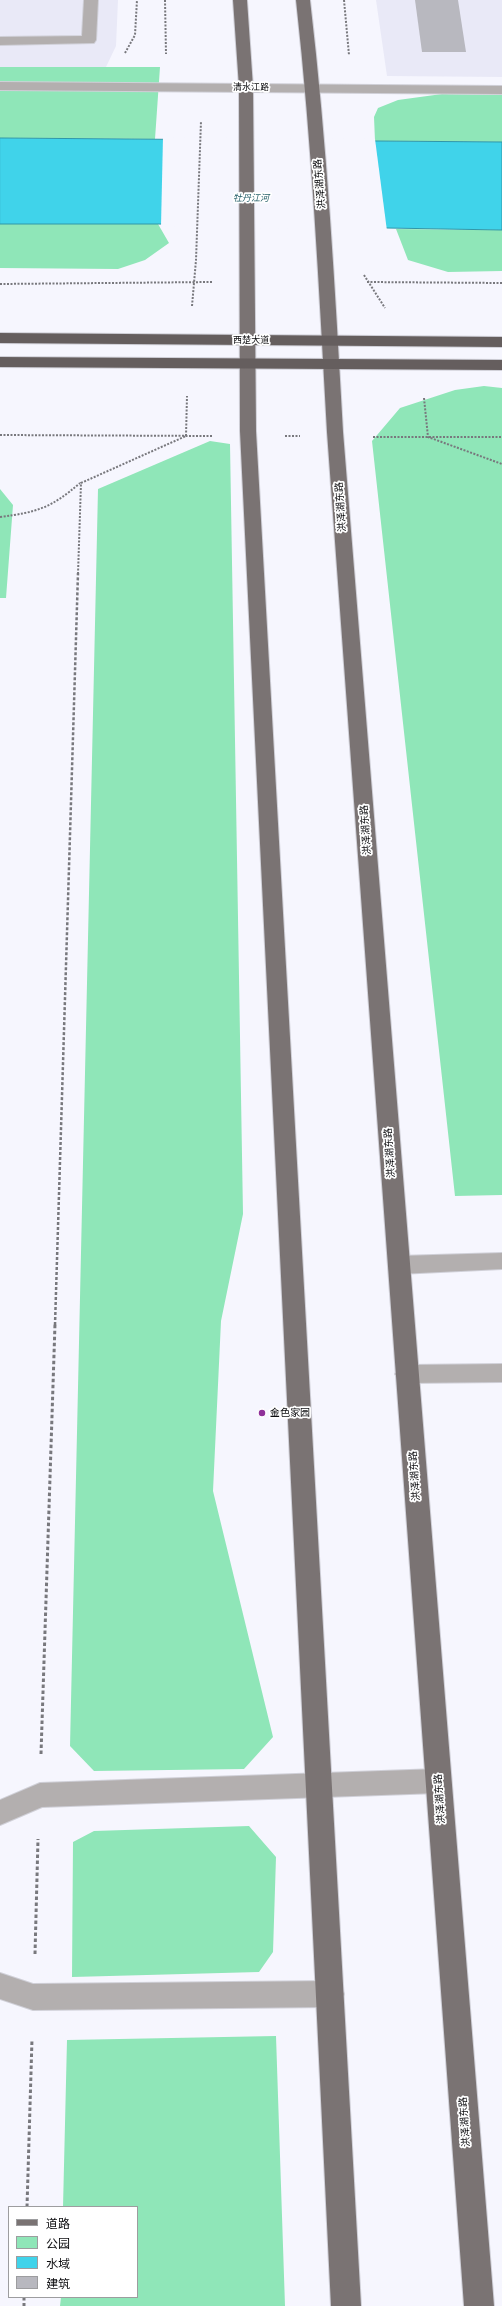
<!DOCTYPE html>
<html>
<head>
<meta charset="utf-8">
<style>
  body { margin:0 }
  #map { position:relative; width:502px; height:2306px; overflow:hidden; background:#f6f6fe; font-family:"PT Sans","Noto Sans SC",sans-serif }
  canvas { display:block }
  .legend { position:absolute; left:8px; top:2206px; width:130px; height:92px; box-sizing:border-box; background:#fff; border:1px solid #9d9d9f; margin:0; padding:5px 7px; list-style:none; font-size:12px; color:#0b0b0e }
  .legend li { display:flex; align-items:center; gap:8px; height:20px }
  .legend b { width:20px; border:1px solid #9d9d9f }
</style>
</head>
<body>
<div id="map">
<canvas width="502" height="2306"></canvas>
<ul class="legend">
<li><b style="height:5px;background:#7a7373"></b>道路</li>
<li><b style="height:11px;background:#8fe6b8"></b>公园</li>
<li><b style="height:11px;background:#40d3ea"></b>水域</li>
<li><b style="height:11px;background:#b8b8bf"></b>建筑</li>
</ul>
</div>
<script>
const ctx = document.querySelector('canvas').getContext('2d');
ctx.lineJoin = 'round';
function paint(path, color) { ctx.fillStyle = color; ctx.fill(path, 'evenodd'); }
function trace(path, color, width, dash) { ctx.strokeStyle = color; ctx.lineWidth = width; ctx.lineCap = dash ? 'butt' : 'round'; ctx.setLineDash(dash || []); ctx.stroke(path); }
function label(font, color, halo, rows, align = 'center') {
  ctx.font = font + ' "PT Sans","Noto Sans SC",sans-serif'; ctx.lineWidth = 3.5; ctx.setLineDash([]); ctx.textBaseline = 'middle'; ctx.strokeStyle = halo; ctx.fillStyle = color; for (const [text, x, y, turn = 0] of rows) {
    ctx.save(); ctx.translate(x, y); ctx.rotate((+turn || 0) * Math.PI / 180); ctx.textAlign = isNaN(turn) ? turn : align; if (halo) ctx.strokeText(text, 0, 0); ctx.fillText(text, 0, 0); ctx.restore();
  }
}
paint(new Path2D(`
  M0 0H118L116 46 106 67H0Z
  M376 0H502V77L387 76Z`), '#e9e9f7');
paint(new Path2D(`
  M0 67H160L155 139 0 138Z
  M442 94 502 95V142L375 141 374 117 378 108 398 100Z
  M0 224H158L169 243 145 260 118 269 0 268Z
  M396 229 502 230V271L448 272 408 260Z
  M484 386 502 388V1195L455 1196 372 441 400 408 455 390Z
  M210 441 230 444 243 1214 221 1321 213 1491 273 1737 244 1769 94 1771 70 1746 98 489Z
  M0 489 13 505 6 598H0Z
  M249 1826 276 1857 273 1952 259 1972 72 1977 73 1842 94 1831Z
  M276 2036 285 2306H60L61 2297H137V2207H63L67 2040Z`), '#8fe6b8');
const water = new Path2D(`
  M0 138 502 142V230L158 224H0Z`);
paint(water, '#40d3ea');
trace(water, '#3097a8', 1);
paint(new Path2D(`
  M163 137 375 139 387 231 161 226Z`), '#f6f6fe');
paint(new Path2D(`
  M415 0H458L466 52H422Z`), '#b8b8bf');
const minor = new Path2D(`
  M84 0H98L96 40 94 43 0 45V37L82 36Z
  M0 82 502 86V94L0 90Z
  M502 1253V1269L399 1274 391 1271 388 1265 391 1259 399 1256Z
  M502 1364V1382L407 1383 399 1380 395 1374 399 1368 407 1365Z
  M438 1769 447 1773 451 1781 447 1789 438 1793 42 1807 0 1825V1800L40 1783Z
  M0 1973 33 1984 330 1981 340 1985 344 1994 340 2003 330 2007 33 2010 0 1999Z`);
const major = new Path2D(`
  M233 0H247L253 87 256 431 361 2306H331L240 431 239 87Z
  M296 0H310C327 144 335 288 343 432L494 2306H464L327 432C319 288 312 144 296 0Z`);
const highway = new Path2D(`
  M0 333 502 337V347L0 343Z
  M0 357 502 360V370L0 367Z`);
trace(minor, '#d0d0d8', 2);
trace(major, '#d0d0d8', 2);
trace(highway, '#d0d0d8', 2);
trace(new Path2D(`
  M165 0 166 54
  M344 0 349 55
  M125 53 135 35 137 0
  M364 275 385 308
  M367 282 502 283
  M0 284 212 282
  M192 306 196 260 201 121
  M424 398 428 437 502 464
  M0 435 212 436
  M186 436 187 396
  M285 436H300
  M373 437H502
  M0 517C38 512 51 508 80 483
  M78 574 81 483 186 436`), '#78787d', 2, [2, 1.5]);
trace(new Path2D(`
  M55 1325 78 573`), '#78787d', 2.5, [3, 2]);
trace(new Path2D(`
  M41 1754 55 1324
  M35 1954 38 1839
  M27 2207 32 2039
  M24 2297V2306`), '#78787d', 3, [3.5, 2.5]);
paint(minor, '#b3afaf');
paint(major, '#7a7373');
paint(highway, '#655e5e');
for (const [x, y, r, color] of [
  [262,1413,4,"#8f3099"]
]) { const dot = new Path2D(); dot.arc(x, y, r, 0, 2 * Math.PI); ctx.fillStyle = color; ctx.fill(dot); trace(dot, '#fff', 1.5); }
label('9px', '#0b0b0e', '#fff', [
  ["清水江路",251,87],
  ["西楚大道",251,340]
]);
label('italic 9px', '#27606a', '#fff', [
  ["牡丹江河",251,198]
]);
label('10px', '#0b0b0e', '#fff', [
  ["洪泽湖东路",320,184,-95],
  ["洪泽湖东路",341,507,-94],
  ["洪泽湖东路",366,830,-94],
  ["洪泽湖东路",390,1153,-94],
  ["洪泽湖东路",415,1476,-94],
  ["洪泽湖东路",440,1799,-94],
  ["洪泽湖东路",465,2122,-94]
]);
label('10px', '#0b0b0e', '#fff', [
  ["金色家园",270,1413]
], 'left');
</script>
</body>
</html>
